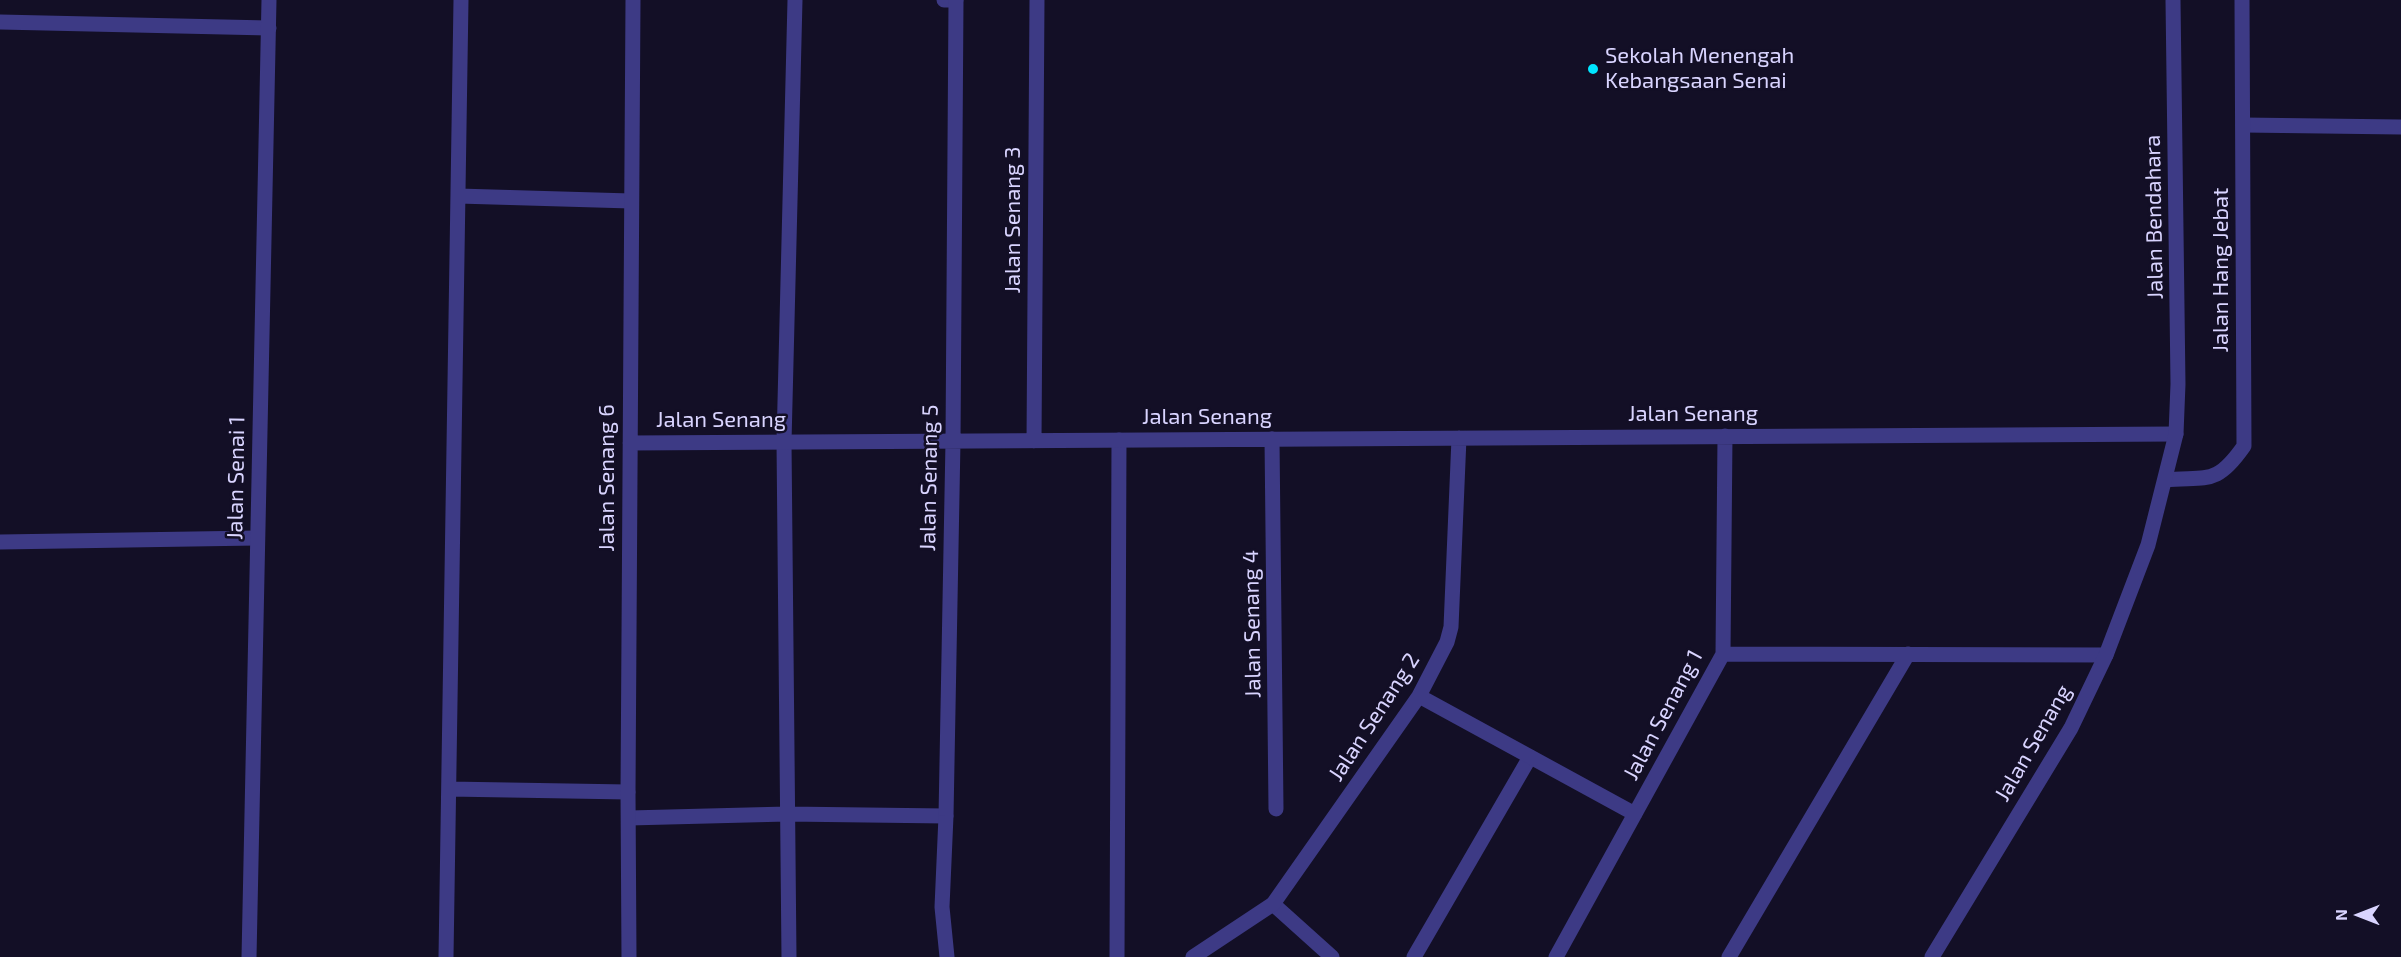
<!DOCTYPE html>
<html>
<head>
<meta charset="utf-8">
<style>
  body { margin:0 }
  #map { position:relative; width:2401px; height:957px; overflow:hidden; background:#130f26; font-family:"Exo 2",sans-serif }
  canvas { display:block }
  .north { position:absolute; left:2329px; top:885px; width:60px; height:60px; -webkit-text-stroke:4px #130f26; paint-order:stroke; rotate:270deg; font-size:16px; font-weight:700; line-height:24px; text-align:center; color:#d9d4ff }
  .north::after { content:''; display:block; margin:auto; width:21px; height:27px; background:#d9d4ff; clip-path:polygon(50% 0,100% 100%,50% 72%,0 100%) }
</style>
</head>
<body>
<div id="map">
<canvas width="2401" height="957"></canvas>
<div class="north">N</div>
</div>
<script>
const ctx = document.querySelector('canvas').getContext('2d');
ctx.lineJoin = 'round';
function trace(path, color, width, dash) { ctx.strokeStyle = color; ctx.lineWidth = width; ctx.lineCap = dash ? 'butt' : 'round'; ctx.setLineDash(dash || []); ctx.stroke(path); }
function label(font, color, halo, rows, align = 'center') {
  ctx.font = font + ' "Exo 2",sans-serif'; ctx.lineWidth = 5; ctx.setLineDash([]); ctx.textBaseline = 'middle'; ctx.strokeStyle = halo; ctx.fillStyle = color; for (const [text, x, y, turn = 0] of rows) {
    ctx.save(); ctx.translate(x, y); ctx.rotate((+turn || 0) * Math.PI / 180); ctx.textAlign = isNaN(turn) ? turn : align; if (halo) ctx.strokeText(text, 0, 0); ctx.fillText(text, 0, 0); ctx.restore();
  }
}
trace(new Path2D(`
  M944 0H956
  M2243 125 2401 127
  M458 196 631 201
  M0 542 257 538
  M449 789 628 792
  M629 818 787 814 946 816
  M1273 904 1332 957
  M446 957 461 0
  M789 957 784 442 795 0
  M1117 957 1119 440
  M1414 957 1530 757
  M1729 957 1908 654`), '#3d3a85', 15);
trace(new Path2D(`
  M0 22 269 28
  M1272 439 1276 809
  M1034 441 1037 0
  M630 443 2176 434
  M2165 480C2208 476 2216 486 2244 446L2242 0
  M1723 654 2106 655
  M1419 696 1635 814
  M629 957 628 792 633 0
  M947 957 942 907 946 816 953 441 956 0
  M1193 957 1273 904 1419 696 1447 642 1451 627 1459 438
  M1556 957 1723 654 1725 436`), '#3d3a85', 15);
trace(new Path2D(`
  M249 957 269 0
  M1932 957 2071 728 2106 655 2148 545 2176 434 2178 384 2173 0`), '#3d3a85', 15);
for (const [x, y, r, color] of [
  [1593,69,6,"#00e5ff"]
]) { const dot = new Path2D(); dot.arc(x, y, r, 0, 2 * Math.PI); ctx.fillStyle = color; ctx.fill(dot); trace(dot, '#130f26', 2); }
label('22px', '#d9d4ff', '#130f26', [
  ["Sekolah Menengah",1605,56],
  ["Kebangsaan Senai",1605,81]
], 'left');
label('22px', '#d9d4ff', '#130f26', [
  ["Jalan Bendahara",2154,217,-91],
  ["Jalan Senang 3",1013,220,-90],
  ["Jalan Hang Jebat",2221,270,-90],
  ["Jalan Senang",1693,414],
  ["Jalan Senang",1207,417],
  ["Jalan Senang",721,420],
  ["Jalan Senai 1",236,478,-89],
  ["Jalan Senang 6",607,478,-90],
  ["Jalan Senang 5",929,478,-89],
  ["Jalan Senang 4",1252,624,-91],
  ["Jalan Senang 1",1663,715,-62],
  ["Jalan Senang 2",1374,717,-57],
  ["Jalan Senang",2033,743,-60]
]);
</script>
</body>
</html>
